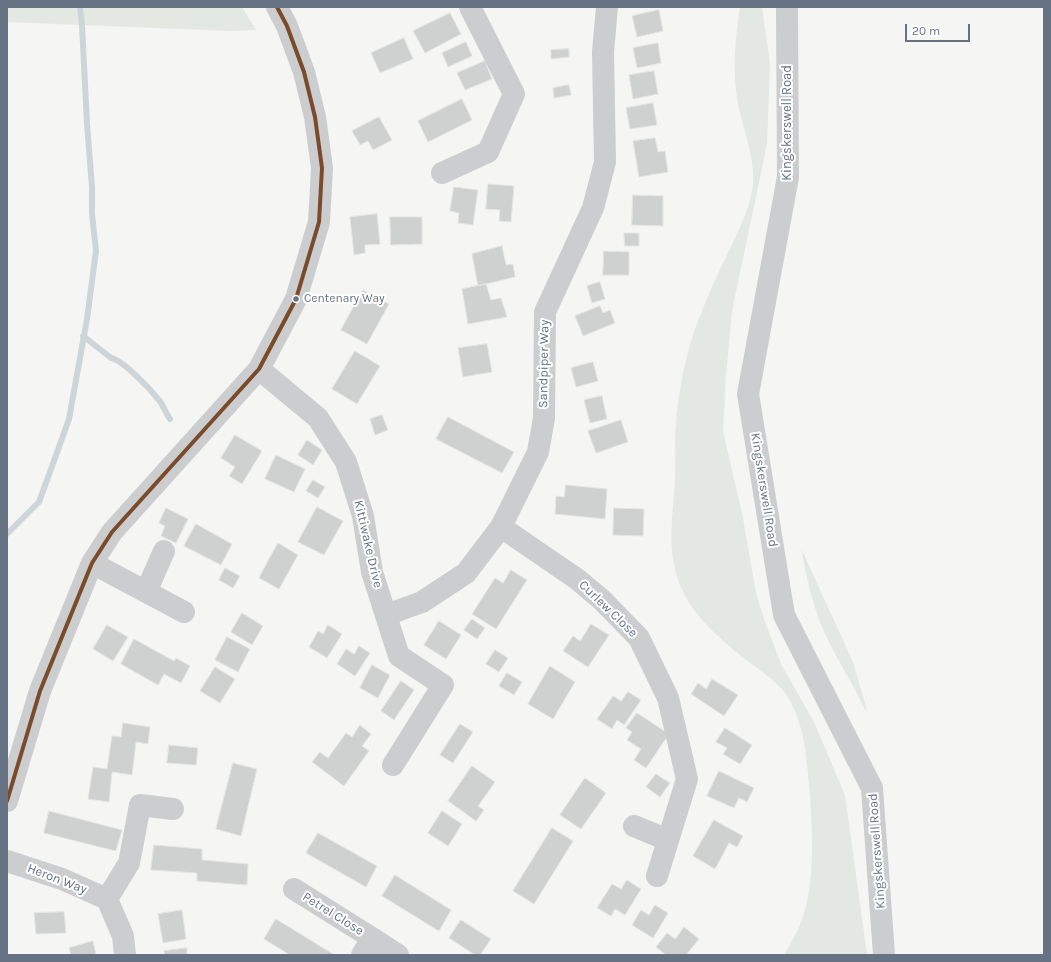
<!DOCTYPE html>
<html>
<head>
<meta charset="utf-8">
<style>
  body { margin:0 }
  #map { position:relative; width:1051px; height:962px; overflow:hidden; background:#f5f5f4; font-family:Karla,sans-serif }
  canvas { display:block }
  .frame { position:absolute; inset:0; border:8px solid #657384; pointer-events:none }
  .scale { position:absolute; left:905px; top:24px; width:65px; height:18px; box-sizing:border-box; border:2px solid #657384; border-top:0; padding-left:5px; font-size:12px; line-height:14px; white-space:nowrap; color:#657384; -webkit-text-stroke:3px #fff; paint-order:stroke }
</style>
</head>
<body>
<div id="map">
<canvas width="1051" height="962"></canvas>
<div class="frame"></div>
<div class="scale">20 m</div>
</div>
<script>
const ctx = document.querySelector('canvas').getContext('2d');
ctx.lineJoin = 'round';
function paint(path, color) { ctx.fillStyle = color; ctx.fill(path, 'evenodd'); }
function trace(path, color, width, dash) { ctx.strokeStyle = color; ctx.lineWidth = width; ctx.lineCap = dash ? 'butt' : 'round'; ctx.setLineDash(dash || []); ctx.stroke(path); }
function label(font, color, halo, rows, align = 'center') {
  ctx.font = font + ' Karla,sans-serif'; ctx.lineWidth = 4; ctx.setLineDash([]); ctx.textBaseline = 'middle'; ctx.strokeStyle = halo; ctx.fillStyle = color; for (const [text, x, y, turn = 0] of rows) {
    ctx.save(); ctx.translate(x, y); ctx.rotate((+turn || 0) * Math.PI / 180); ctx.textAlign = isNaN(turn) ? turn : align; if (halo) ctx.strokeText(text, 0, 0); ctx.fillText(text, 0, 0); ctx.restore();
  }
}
paint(new Path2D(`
  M7 7H242L256 30 229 31 7 22Z
  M740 7H762L770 64 767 144 732 311 726 375 723 431 743 518 756 593 764 619 781 664 814 722 845 795 867 955H786L785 953C795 937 803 921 807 902 815 864 812 823 809 785 807 766 806 747 801 729 797 715 791 699 781 688 770 677 757 668 745 659 716 636 686 610 676 573 667 541 674 509 675 477 676 460 674 442 676 425 678 392 687 347 700 316 708 295 717 275 727 255 738 232 750 209 753 184 755 156 743 130 738 104 732 71 735 40 740 7Z
  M801 548 853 662 867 710H865C855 687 840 665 829 642 814 613 807 580 801 548Z`), '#e4e8e2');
trace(new Path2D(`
  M83 336 111 358C123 360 150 389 159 400 163 405 166 413 170 419
  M7 534 39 502 59 447 69 419 87 319 96 251 92 214V187L87 124 82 25 80 7`), '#ced5d9', 6);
const building = new Path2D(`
  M659 10 663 31 637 37 632 16Z
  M450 13 461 34 425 53 413 31Z
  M404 38 413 59 380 73 371 53Z
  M466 42 472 56 448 67 442 53Z
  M658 43 661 63 637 68 633 48Z
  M569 49V57L551 59V50Z
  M485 61 492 79 465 90 457 73Z
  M654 71 658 94 633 99 629 75Z
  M569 85 571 95 554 98 553 88Z
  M462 99 472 120 428 142 418 121Z
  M653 103 657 125 630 129 626 108Z
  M379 117 392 140 373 150 368 141 360 145 352 131Z
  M655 138 658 152 665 151 668 172 639 177 633 141Z
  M488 184 514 186 511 222 499 221 500 210 486 209Z
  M454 187 478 190 473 225 458 223 459 213 450 211Z
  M633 195 663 196V226L632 225Z
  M377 214 380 244 365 245V253L354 255 350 217Z
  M390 217H422V244L391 245Z
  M624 233H639V246H625Z
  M502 246 506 265 513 264 515 277 478 286 472 254Z
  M604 251 629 252V275H603Z
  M600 282 605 299 592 303 587 286Z
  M486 284 491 300 501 298 507 317 468 324 462 289Z
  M363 290 389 304 367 344 341 330Z
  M600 306 603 313 610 310 615 323 583 336 575 316Z
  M487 344 492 372 463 377 458 348Z
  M355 351 380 366 357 404 332 389Z
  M593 362 598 381 576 387 571 368Z
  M602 396 607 419 590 423 584 400Z
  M382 415 388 430 375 435 370 419Z
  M448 417 514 452 502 473 436 439Z
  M621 420 628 442 596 453 588 431Z
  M235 435 262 451 242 484 229 476 235 467 221 458Z
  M307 440 322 450 313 465 298 455Z
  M276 455 305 469 294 492 265 479Z
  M313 480 325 487 318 498 306 491Z
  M566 485 607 489 605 519 555 514 556 496 564 497Z
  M317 507 343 521 324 555 298 542Z
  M166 508 188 519 176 543 161 536 165 526 159 523Z
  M614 508 644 509 643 536 613 535Z
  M196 524 232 544 221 565 184 546Z
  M278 543 298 555 279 589 259 578Z
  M225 568 240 576 233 588 219 580Z
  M511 570 527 580 496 629 472 614 495 578 503 583Z
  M242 613 263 626 252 645 231 632Z
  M472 619 485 628 477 639 464 630Z
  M439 621 461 635 446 659 424 645Z
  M591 624 609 635 588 667 563 651 573 636 580 641Z
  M107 625 128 637 113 661 93 649Z
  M328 625 342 634 327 658 309 647 318 631 323 634Z
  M227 637 250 649 238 672 215 660Z
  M134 639 174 661 176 658 190 666 181 683 164 674 158 685 121 664Z
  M359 646 370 653 355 676 337 664 346 649 354 654Z
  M495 650 508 658 499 672 486 664Z
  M372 665 390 675 378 698 360 688Z
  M550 666 575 682 553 719 528 704Z
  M215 667 235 679 220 703 200 691Z
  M507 673 522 682 514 695 499 686Z
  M712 679 738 695 724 716 691 694 698 683 706 689Z
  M401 681 414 690 394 720 381 711Z
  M628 692 641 700 624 725 617 720 612 729 597 719 613 696 621 701Z
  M637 713 669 734 646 768 634 760 641 749 627 740 632 732 626 728Z
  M123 723 150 727 148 744 136 742 132 775 112 772 109 802 88 799 93 767 107 769 112 736 121 737Z
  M460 724 473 732 453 763 440 755Z
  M360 725 371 734 362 746 369 751 344 786 312 762 320 752 328 758 346 733 352 737Z
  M725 728 752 745 740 764 723 754 727 748 716 742Z
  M169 745 198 748 196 765 167 763Z
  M233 763 257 769 241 836 216 829Z
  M472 766 495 782 478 806 484 810 476 821 448 801Z
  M719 771 754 788 747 802 739 798 734 808 707 796Z
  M656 774 670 783 660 797 646 787Z
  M585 778 606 793 581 829 560 815Z
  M49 811 122 830 116 851 44 833Z
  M442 811 462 824 448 846 428 833Z
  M714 820 743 836 737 847 729 843 715 869 693 856Z
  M552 828 573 841 534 904 513 891Z
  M318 833 377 866 366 887 306 853Z
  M154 845 202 849V860L248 864 247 885 197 881V873L151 870Z
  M395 875 451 910 439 931 382 896Z
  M627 880 641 889 625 915 615 909 611 916 597 908 612 884 621 889Z
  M655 905 668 913 653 938 632 925 641 910 649 915Z
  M182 910 186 939 163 943 158 914Z
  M64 912 66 933 36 934 34 913Z
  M276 919 333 954 332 955H290L264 939Z
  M461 920 491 939 480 955H475L449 938Z
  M684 927 699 939 686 955H666L656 947 667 933 675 939Z
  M93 941 96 955H71L69 948Z
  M187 948V955H165L164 951Z`);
paint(building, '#cfd1d1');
trace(building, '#e4e4e4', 1);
trace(new Path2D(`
  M787 7 788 177 748 394 784 615 872 788 884 955
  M442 173 488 152 514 94 470 7
  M259 369 318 418 346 462 363 516 372 572 399 656 443 685 393 765
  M501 527 577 579 602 600 639 638 668 698 687 779 657 876
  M92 563 184 612
  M146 592 164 551
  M386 615 422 602 466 573 501 527 538 452 544 418 545 312 593 208 605 162 603 52 607 7
  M7 801 40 691 92 563 112 532 259 369 296 299 319 222 322 168 315 117 304 72 287 26 277 7
  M634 826 668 840
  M7 861 62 879 107 899 123 936 125 955
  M294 889 372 938
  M107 899 129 863 140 805 173 809
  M362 955 372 938 398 955`), '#cccdcf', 22);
trace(new Path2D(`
  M7 801 40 691 92 563 112 532 259 369 296 299 319 222 322 168 315 117 304 72 287 26 277 7`), '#7a4b2a', 4);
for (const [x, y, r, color] of [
  [296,299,3.5,"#657384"]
]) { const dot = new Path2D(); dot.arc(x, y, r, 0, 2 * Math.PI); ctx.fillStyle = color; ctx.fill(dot); trace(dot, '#fff', 1.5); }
label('12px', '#657384', '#fff', [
  ["Centenary Way",304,299]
], 'left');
label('13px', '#657384', '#fff', [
  ["Kingskerswell Road",787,123,-90],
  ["Sandpiper Way",544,364,-89],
  ["Kingskerswell Road",764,490,81],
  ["Kittiwake Drive",368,544,77],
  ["Curlew Close",608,609,44],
  ["Kingskerswell Road",877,851,-94],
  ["Heron Way",57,879,21],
  ["Petrel Close",333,914,32]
]);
</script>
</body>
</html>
